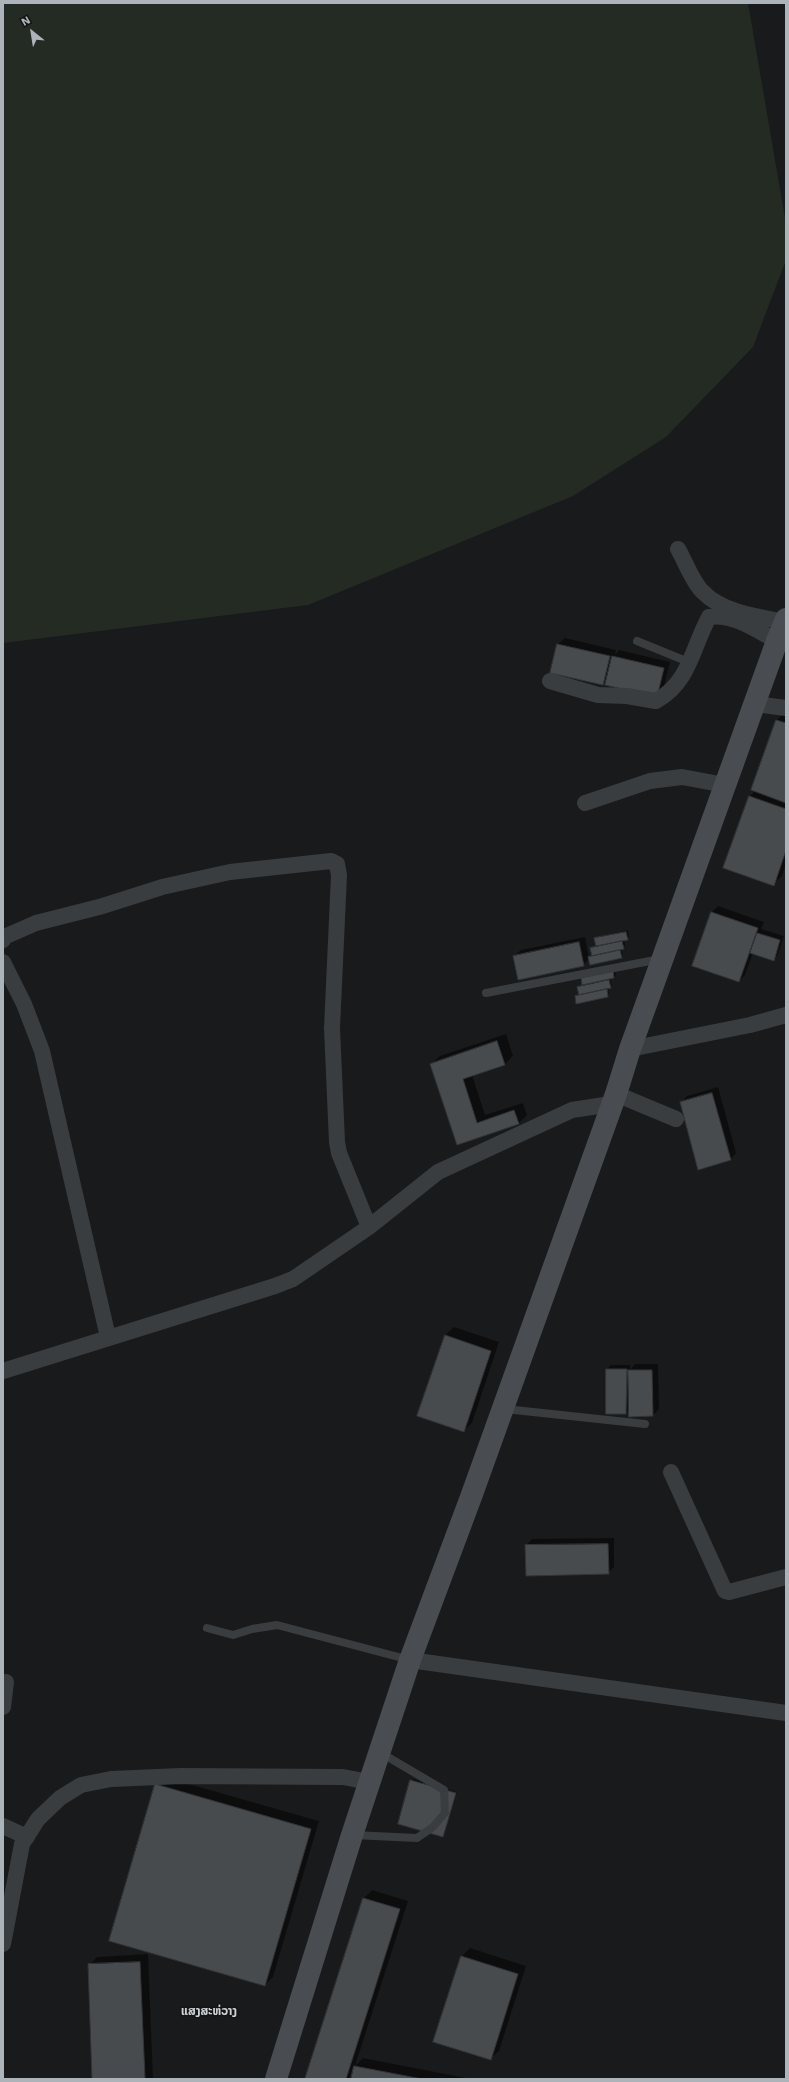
<!DOCTYPE html>
<html>
<head>
<meta charset="utf-8">
<style>
  body { margin:0 }
  #map { position:relative; width:789px; height:2082px; overflow:hidden; background:#191a1b; font-family:"Work Sans",sans-serif }
  canvas { display:block }
  .frame { position:absolute; inset:0; border:4px solid #acb4ba; pointer-events:none }
  .north { position:absolute; left:12px; top:12px; width:40px; height:40px; -webkit-text-stroke:3px #141516; paint-order:stroke; rotate:330deg; font-size:11px; font-weight:700; line-height:16px; text-align:center; color:#acb4ba }
  .north::after { content:''; display:block; margin:auto; width:14px; height:18px; background:#acb4ba; clip-path:polygon(50% 0,100% 100%,50% 72%,0 100%) }
</style>
</head>
<body>
<div id="map">
<canvas width="789" height="2082"></canvas>
<div class="frame"></div>
<div class="north">N</div>
</div>
<script>
const ctx = document.querySelector('canvas').getContext('2d');
ctx.lineJoin = 'round';
function paint(path, color) { ctx.fillStyle = color; ctx.fill(path, 'evenodd'); }
function trace(path, color, width, dash) { ctx.strokeStyle = color; ctx.lineWidth = width; ctx.lineCap = dash ? 'butt' : 'round'; ctx.setLineDash(dash || []); ctx.stroke(path); }
function label(font, color, halo, rows, align = 'center') {
  ctx.font = font + ' "Work Sans","Noto Sans Lao",sans-serif'; ctx.lineWidth = 3.5; ctx.setLineDash([]); ctx.textBaseline = 'middle'; ctx.strokeStyle = halo; ctx.fillStyle = color; for (const [text, x, y, turn = 0] of rows) {
    ctx.save(); ctx.translate(x, y); ctx.rotate((+turn || 0) * Math.PI / 180); ctx.textAlign = isNaN(turn) ? turn : align; if (halo) ctx.strokeText(text, 0, 0); ctx.fillText(text, 0, 0); ctx.restore();
  }
}
paint(new Path2D(`
  M3 3H748L786 224V260L753 347 666 437 573 496 308 605 3 643Z`), '#242b23');
paint(new Path2D(`
  M565 638 616 650 615 655 619 650 670 662 663 690 657 696 607 680 603 684 558 644Z
  M785 712 786 864 782 876 773 884 749 797 755 791 777 720Z
  M718 906 764 922 761 929 784 936 777 956 773 960 753 953 745 975 739 981 712 912Z
  M628 930 629 937 624 940 625 946 621 949 623 955 621 957 589 959 583 965 514 956 521 950 585 937 589 958 593 955 592 948 597 946 595 939 597 937Z
  M614 969 616 976 610 978 612 985 608 987 609 994 608 996H576L580 994 578 987 583 985 582 978Z
  M506 1034 513 1056 505 1064 472 1075 485 1115 523 1103 527 1115 518 1124 458 1144 431 1064 440 1056Z
  M718 1087 736 1153 730 1160 681 1102 687 1096Z
  M454 1327 499 1342 472 1423 463 1431 445 1335Z
  M635 1364H658L659 1409 653 1415 630 1409 626 1413 607 1369 611 1365H630V1370Z
  M614 1538V1567L608 1573 526 1546 532 1539Z
  M164 1777 319 1821 273 1977 265 1985 156 1785Z
  M413 1779 457 1792 443 1836 411 1781Z
  M372 1890 408 1901 355 2066 363 2058 471 2079H306L364 1898Z
  M470 1948 526 1966 499 2051 490 2059 434 2042 462 1956Z
  M148 1954 153 2079H93L89 1965 97 1957Z`), '#0007');
const building = new Path2D(`
  M557 644 610 656 603 685 550 673Z
  M612 656 664 668 657 697 605 685Z
  M776 720 786 723V803L751 790Z
  M749 796 786 809V850L774 886 723 868Z
  M711 912 758 928 739 982 692 966Z
  M626 932 628 940 596 946 594 938Z
  M757 933 780 940 774 961 750 953Z
  M622 941 624 949 592 956 590 948Z
  M579 942 584 966 518 980 513 956Z
  M620 950 622 958 590 965 588 957Z
  M613 970 614 978 582 985 581 977Z
  M609 980 611 988 579 995 577 987Z
  M607 989 608 997 576 1004 575 996Z
  M497 1041 505 1065 463 1079 477 1123 514 1110 519 1124 457 1145 430 1064Z
  M712 1093 731 1160 698 1170 680 1102Z
  M445 1335 491 1351 464 1432 417 1416Z
  M606 1369H627L626 1414H606Z
  M628 1370H652L653 1416 629 1417Z
  M608 1544 609 1574 526 1576 525 1545Z
  M410 1780 456 1793 443 1837 398 1824Z
  M155 1784 311 1829 265 1986 109 1941Z
  M363 1898 400 1909 346 2079H305Z
  M461 1956 518 1974 491 2060 433 2042Z
  M140 1962 145 2079H92L88 1964Z
  M354 2066 422 2079H351Z`);
paint(building, '#484b4e');
trace(building, '#333437', 1);
trace(new Path2D(`
  M637 641 691 663
  M486 993 660 959
  M505 1409 645 1424
  M207 1628 233 1635 252 1629 277 1625 410 1660
  M353 1835 417 1838 433 1827 445 1813 444 1790 381 1753`), '#3a3d40', 8);
trace(new Path2D(`
  M678 549C685 561 693 583 703 592 723 613 759 617 786 622
  M550 681 598 695 627 696 656 701C690 682 692 648 709 617 733 613 756 630 777 641
  M755 704 786 708
  M585 803 650 781 682 777 725 785
  M3 940 4 937 36 923 99 907 162 887 230 872 331 861 337 864 339 875 332 1028 337 1142 339 1153 369 1227
  M3 962 24 1004 42 1051 108 1337
  M630 1049 750 1025 786 1015
  M616 1094 676 1119
  M3 1371 275 1286 293 1279 369 1227 438 1172 572 1110 611 1104
  M671 1472 725 1591 729 1592 786 1577
  M410 1660 786 1713
  M3 1707 6 1682
  M3 1826 27 1837
  M3 1944 22 1844 38 1819 60 1798 81 1785 111 1779 181 1776 343 1777 369 1782`), '#3a3d40', 16);
trace(new Path2D(`
  M276 2079 352 1835 410 1660 471 1497 616 1094 630 1049 777 641 786 619`), '#494c50', 22);
label('bold 12px', '#cdd2d6', '#141516', [
  ["ແສງສະຫ່ວາງ",209,2011]
]);
</script>
</body>
</html>
